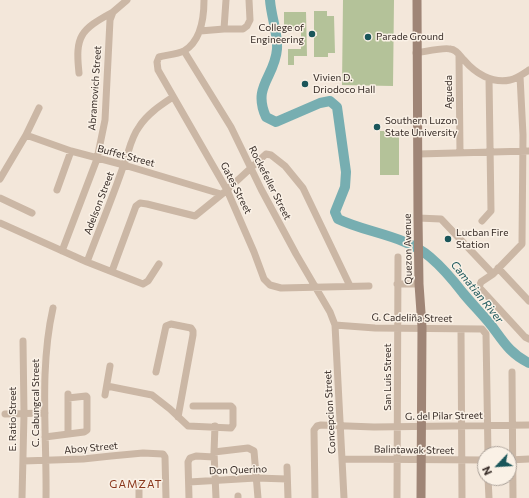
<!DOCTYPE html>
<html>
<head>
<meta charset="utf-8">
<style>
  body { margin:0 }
  #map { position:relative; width:529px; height:498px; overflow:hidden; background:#f3e7da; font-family:Commissioner,sans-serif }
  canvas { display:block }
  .north { position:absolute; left:477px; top:446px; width:40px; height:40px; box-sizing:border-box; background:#faf1e6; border:1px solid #aca29a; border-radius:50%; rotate:245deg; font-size:11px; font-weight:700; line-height:16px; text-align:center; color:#372c27 }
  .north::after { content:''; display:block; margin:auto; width:14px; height:18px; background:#1a565a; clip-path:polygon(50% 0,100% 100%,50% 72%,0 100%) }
</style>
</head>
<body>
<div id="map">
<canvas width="529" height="498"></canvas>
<div class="north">N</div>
</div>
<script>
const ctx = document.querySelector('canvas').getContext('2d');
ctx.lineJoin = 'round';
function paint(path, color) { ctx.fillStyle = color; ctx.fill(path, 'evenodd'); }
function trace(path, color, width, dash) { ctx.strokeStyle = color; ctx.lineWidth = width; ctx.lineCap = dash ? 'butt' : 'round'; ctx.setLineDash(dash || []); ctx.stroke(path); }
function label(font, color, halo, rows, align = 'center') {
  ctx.font = font + ' Commissioner,sans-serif'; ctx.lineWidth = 3; ctx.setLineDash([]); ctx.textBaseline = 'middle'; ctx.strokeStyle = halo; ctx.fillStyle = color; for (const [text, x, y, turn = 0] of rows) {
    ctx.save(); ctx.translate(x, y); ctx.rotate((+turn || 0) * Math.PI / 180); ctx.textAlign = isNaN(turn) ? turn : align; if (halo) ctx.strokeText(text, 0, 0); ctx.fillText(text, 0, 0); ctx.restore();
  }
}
paint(new Path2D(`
  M343 0H394L393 86 342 85Z
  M314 11H327V16H334L335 53H328V57H314V36H317V32L314 31Z
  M284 12H306L307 56H294V65H288V49H301V31L284 30Z
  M380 131H399V175H380Z`), '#b4c299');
trace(new Path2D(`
  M270 0C271 16 278 33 277 49 275 77 252 86 266 117L276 122 320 103 330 101 337 107 346 172 345 187 335 212 338 219C367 233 404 235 430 257 443 268 453 280 463 293 472 304 482 314 491 325 503 341 510 354 529 363`), '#77aeb1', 10);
trace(new Path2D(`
  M204 0C204 18 201 41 184 51 177 54 167 55 159 57L157 62 158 70 227 190 254 252 264 279 270 285 281 288 369 286
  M224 29 226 0
  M200 31 224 29H243L247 26 250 20 249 0
  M184 51 231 127 261 189 296 254 330 312 335 325 344 498
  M416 53C424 52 444 47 450 49 456 49 460 56 464 60 475 73 492 84 510 80 516 79 523 74 529 70
  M459 55 460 153
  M79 73C75 36 80 30 113 12
  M520 76 523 135 522 244 493 274 481 282 479 287 525 337 529 339
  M26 135 71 151 124 165 221 194
  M418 154 529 151
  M0 179 26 135 39 108
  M57 190 71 151
  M0 198 32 213
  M418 218 441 219 493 274
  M482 221 491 211 489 79
  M0 223 87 262 143 284 148 281 159 264
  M62 251 97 159 105 120 110 20 113 12 127 0
  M87 262C99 230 112 199 123 167 129 153 130 139 139 127 147 114 161 105 173 97
  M498 268 529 301
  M112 271 136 206 140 203 147 204 195 216 227 190 266 154 271 155 285 166 303 188 350 286
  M397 284H419
  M335 325 375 328 482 329 486 334 488 454
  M461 329 462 498
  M156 372 166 326 171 324 191 328 193 331V335L178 417
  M512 372 513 498
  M107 386 152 395 170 409 188 426 231 428 233 425V408L231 406H193
  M105 395 110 366
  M5 414 45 413
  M215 426 214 452 216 498
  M68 433V394
  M45 437 84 432 87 430V397L86 396 68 398
  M214 452 248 448 254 451 258 498
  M342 459 485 460
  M509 460 529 459
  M23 461 83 459 111 456 143 453 163 454 165 457 166 498
  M287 467 288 498
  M488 478 489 498
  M189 482 256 478 287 479
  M238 496V498
  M22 498 24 414 23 341
  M46 498C47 435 39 370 53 308
  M139 498V485
  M189 498 188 462 190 458 196 456 214 457
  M315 498 314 430 317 426 321 425 374 427 529 425
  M397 498 398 257`), '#cbb7a5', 7);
trace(new Path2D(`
  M417 0 418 218 419 284 422 327 421 498`), '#9f8576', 9);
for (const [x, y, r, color] of [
  [312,34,4,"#1a565a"],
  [368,37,4,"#1a565a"],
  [305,84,4,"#1a565a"],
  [377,127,4,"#1a565a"],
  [448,239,4,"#1a565a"]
]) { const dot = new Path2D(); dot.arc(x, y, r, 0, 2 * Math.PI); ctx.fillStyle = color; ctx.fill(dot); trace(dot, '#faf1e6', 1.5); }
label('10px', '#372c27', '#faf1e6', [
  ["College of",304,28,"right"],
  ["Engineering",304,40,"right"],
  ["Parade Ground",376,37],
  ["Vivien D.",313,78],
  ["Driodoco Hall",313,90],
  ["Southern Luzon",385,121],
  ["State University",385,133],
  ["Lucban Fire",456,233],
  ["Station",456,245]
], 'left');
label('10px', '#372c27', '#faf1e6', [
  ["Abramovich Street",95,88,-86],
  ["Agueda",449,92,-90],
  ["Buffet Street",126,156,15],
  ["Rockefeller Street",270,183,63],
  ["Gates Street",236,188,63],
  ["Adelson Street",99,203,-69],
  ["Quezon Avenue",408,249,-91],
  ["G. Cadeliña Street",412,318,1],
  ["San Luis Street",388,377,-90],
  ["C. Cabungcal Street",36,403,-90],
  ["Concepcion Street",330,412,-93],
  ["G. del Pilar Street",444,416,-1],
  ["E. Ratio Street",13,419,-90],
  ["Aboy Street",91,448,-5],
  ["Balintawak Street",414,450,1],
  ["Don Querino",238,470,-2]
]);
label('italic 11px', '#1a565a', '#faf1e6', [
  ["Camatian River",477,292,51]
]);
ctx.letterSpacing = '1px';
label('11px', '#8a371c', '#faf1e6', [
  ["GAMZAT",136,484]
]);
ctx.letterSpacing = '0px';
</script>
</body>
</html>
